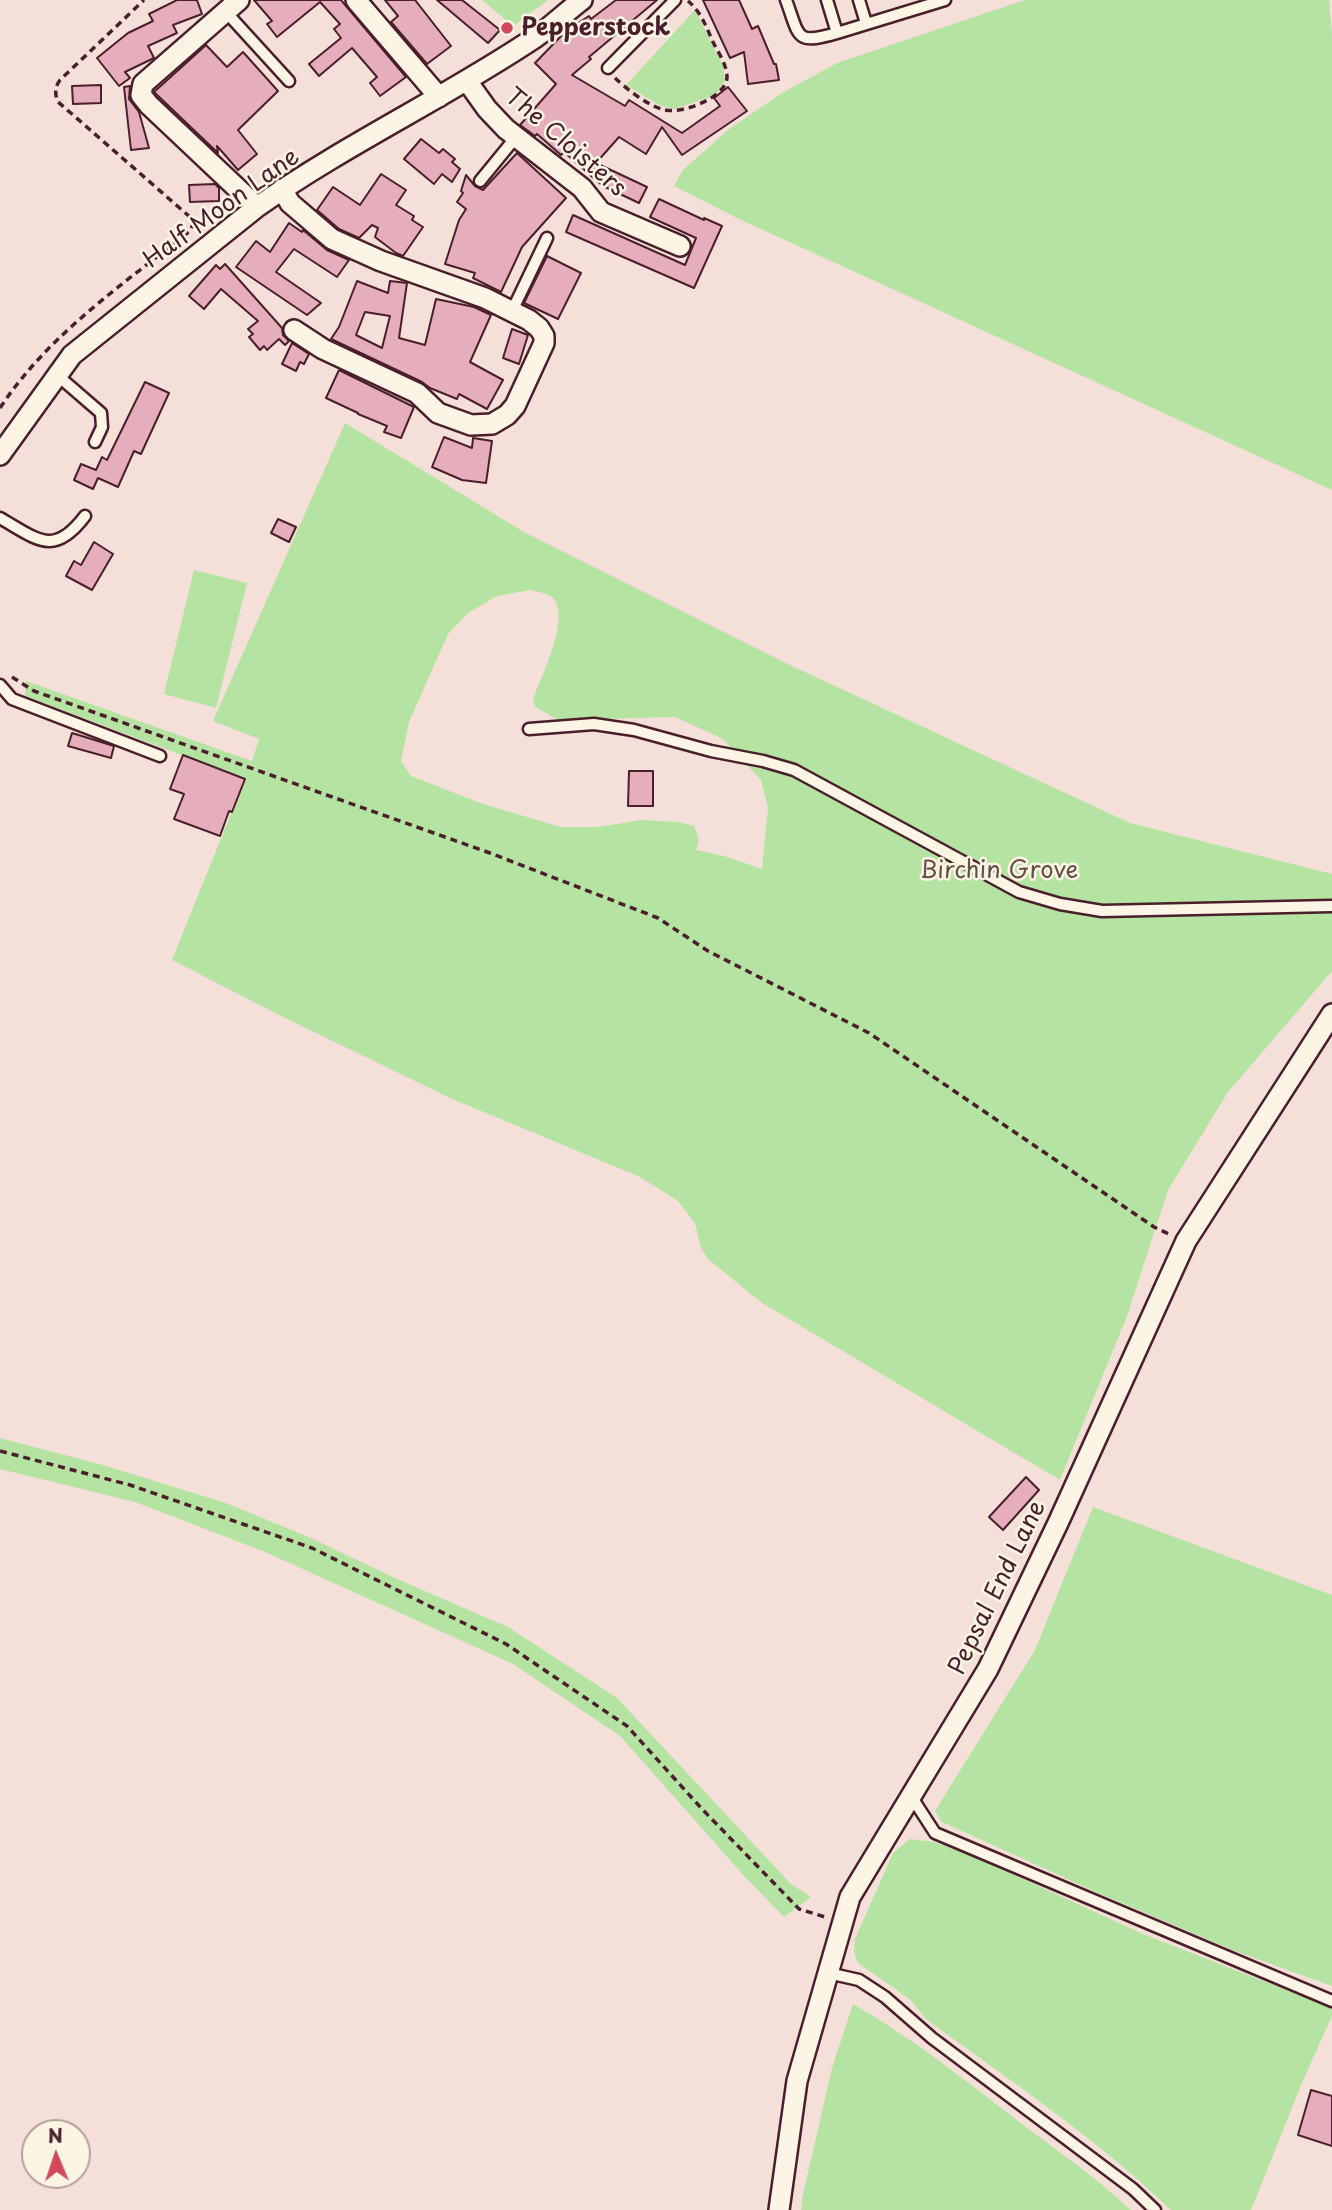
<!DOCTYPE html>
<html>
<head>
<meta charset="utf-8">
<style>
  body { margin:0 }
  #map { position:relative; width:1332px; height:2210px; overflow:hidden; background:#f5dfd9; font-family:"Playpen Sans",sans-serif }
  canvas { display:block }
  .north { position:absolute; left:21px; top:2119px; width:70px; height:70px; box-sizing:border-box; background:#fcf5e5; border:2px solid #b59f9b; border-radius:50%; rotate:358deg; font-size:19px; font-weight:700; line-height:28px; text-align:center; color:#4a1f2b }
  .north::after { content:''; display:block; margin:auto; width:24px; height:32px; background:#d1495b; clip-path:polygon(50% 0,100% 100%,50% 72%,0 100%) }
</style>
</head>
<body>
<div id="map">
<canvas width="1332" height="2210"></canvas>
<div class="north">N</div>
</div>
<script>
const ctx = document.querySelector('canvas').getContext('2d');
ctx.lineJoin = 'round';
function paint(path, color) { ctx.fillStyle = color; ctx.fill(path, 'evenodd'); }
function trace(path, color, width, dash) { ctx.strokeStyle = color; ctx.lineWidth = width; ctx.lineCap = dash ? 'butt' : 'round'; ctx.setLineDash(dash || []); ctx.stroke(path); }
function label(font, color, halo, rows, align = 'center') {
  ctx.font = font + ' "Playpen Sans",sans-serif'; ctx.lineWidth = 5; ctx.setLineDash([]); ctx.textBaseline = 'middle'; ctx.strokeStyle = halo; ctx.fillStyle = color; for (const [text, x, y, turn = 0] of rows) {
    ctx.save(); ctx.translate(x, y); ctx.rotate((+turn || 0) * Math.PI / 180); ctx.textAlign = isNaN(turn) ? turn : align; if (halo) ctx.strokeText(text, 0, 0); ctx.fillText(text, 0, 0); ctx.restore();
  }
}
paint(new Path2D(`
  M482 0H548L513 26Z
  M1025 0H1329L1332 36V490L737 218 674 186 683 170 729 129 782 93 837 63Z
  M695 10 723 66 725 81 717 93 710 97 674 109 659 105 626 85Z
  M345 423 524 532 792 666 1130 823 1332 874V971L1228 1092 1168 1190 1127 1316 1060 1480 762 1303 708 1259 701 1248 695 1223 678 1201 640 1177 450 1098 279 1015 172 960 245 779 25 696 26 681 252 761 259 739 213 721ZM531 590C537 592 548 593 552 597 572 615 541 678 533 699L535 707 559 720 675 717 723 739 761 780 768 808 762 869 724 856 696 850 699 839 694 826 678 822 641 820 598 827H561L483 804 411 776 401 761 409 722 448 634 468 613 497 596Z
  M194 570 247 583 216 708 164 694Z
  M0 1438 103 1465 226 1503 311 1538 397 1579 508 1627 617 1698 791 1884 811 1897 784 1917 745 1877 620 1736 513 1664 265 1552 135 1502 0 1469Z
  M1093 1507 1332 1595V1986L1235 1951 1096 1892 942 1822 935 1811 1035 1650Z
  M910 1839 934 1842 973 1856 1143 1934 1332 2008V2016L1301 2085 1251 2210H1171C1096 2138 1009 2080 926 2019L911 2000 858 1963 854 1952 855 1939 893 1853Z
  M853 2004C911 2037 965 2080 1018 2121 1056 2150 1096 2177 1131 2210H801L802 2199 832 2068Z`), '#b5e4a2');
const building = new Path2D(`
  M177 0H197L202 14 173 25 177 33 148 46 154 58 125 72 130 78 119 86 97 58 128 33 153 21 149 14Z
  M254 0H341L406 77 380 96 370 83 377 77 352 48 319 76 309 64 341 38 334 29 340 24 320 2 277 37 267 24 272 21Z
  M385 0H415L451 46 427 64 391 22 398 16Z
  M437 0H462L500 30 488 43Z
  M616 0H657L589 57 591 59 572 75 625 106 629 100 682 133 720 106 714 98 728 87 747 111 682 155 662 127 646 154 619 137 596 163 647 187 639 203 603 186 590 175 594 166 588 173 564 152 561 155 537 134 535 136 520 125 556 84 535 63 566 31 589 16 591 19Z
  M703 0H739L752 29 758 26 774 64H776L779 80 748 84 744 52 730 58Z
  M206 45 227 67 243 52 278 91 238 130 257 154 238 170 217 146 218 153 154 92Z
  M101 85V103L73 104 72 86Z
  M130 86 129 99 139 112 149 148 131 150 124 87Z
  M421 139 439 153 443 149 455 159 452 162 460 169 452 182 442 174 434 184 404 159Z
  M517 153 566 198 522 247 501 292 473 278 475 273 445 264 459 220 466 209 457 202 463 193 461 191 466 175 475 186 483 190Z
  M381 174 406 190 396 205 414 216 412 220 423 227 403 256 396 253 375 237 378 228 372 225 359 238 339 229 317 210 333 187 360 205Z
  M215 184 219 188V201L190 202 189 185Z
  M659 199 704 220V218L722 226 694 288 566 232 573 215 685 265 696 238 650 217Z
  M289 223 302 232 303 230 327 250 349 260 337 277 294 249 276 272 321 303 307 315 236 267 256 241 270 252Z
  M547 256 581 273 558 319 524 303Z
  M225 264 282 328 283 335 289 341 285 345 279 339 267 350 264 346 260 350 249 337 253 334 248 329 258 321 221 289 204 309 189 296 216 265 220 269Z
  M357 281 388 293 390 281 407 283 399 338 425 345 436 299 474 307 491 315 470 362 503 380 487 409 459 394 457 399 430 388 422 382 331 339 339 327ZM365 312 390 316 382 348 356 335Z
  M512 329 528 335 519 364 503 358Z
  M292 343 309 354 304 364 300 362 296 371 282 364Z
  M339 370 414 407 401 438 384 432 387 426 358 414V413L326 398Z
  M145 382 169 393 141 454 134 451 118 487 98 478 93 489 74 480 81 464 96 470 102 457 107 460Z
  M444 437 472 448 473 438 492 441 486 483 462 480 432 467Z
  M278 519 296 527 289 542 271 533Z
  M94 542 113 554 92 590 66 576 74 561 81 565Z
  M72 733 114 746 111 758 68 746Z
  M183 755 245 779 232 812 229 811 220 836 174 819 184 794 170 789Z
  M629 771H653V806H628Z
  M1026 1477 1039 1490 1003 1530 989 1517Z
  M1311 2090 1332 2096V2146L1298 2135Z`);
paint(building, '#e6adbd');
trace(building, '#4a1f2b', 2);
const lane = new Path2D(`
  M786 0C800 38 795 45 837 33
  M827 0 837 33 945 0
  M859 0 866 23
  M226 12 289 81
  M608 68 675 0
  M480 181 516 137
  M512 311 547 238
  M57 375 101 413 102 427 95 442
  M0 518C38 540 54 557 85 516
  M0 685 12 699 160 756
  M529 729 594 724 634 730 711 751 763 761 794 770 1019 892 1060 904 1102 911 1332 906
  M911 1796 935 1833 1332 2001
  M828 1973 859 1980 885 1997 932 2038 1133 2189 1155 2210`);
const street = new Path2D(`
  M239 0 143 84 141 95 149 105 257 207
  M356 0 439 97
  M467 81 487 109 506 129 582 188 601 212 680 246
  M282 189 290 203 332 239 381 261 485 298 529 320 539 328 544 336V343L515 406 507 415 492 424 471 425 438 413 417 393 323 349 294 330
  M0 455 72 355 257 207C346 144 445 98 536 37 552 26 566 12 582 0
  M779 2210 797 2081 850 1897 988 1669 1058 1523 1186 1241 1332 1014`);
trace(lane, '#4a1f2b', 15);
trace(street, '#4a1f2b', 24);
trace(new Path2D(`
  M615 78C628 90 648 106 665 110 683 114 727 97 727 77 727 65 718 52 713 42 706 26 701 12 688 1
  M0 408C48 335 122 285 190 231L193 224 190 217 57 101C55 92 55 87 60 80L144 0
  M12 677 34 691 490 853 658 918 708 951 869 1033 1154 1227 1171 1235
  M0 1451 130 1485 312 1548 506 1644 627 1726 702 1809 799 1909 825 1917`), '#4a1f2b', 3.5, [7, 5]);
trace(lane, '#fcf5e5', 10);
trace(street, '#fcf5e5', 19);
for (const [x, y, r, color] of [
  [507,28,7,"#d1495b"]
]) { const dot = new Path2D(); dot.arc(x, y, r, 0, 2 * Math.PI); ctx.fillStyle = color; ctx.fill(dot); trace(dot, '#fcf5e5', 2.5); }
label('bold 24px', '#4a1f2b', '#fcf5e5', [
  ["Pepperstock",521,28]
], 'left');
label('24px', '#4a1f2b', '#fcf5e5', [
  ["The Cloisters",565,143,41],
  ["Half Moon Lane",222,209,-36],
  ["Pepsal End Lane",998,1588,-64]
]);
label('24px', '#655049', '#fcf5e5', [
  ["Birchin Grove",999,871]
]);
</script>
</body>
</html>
